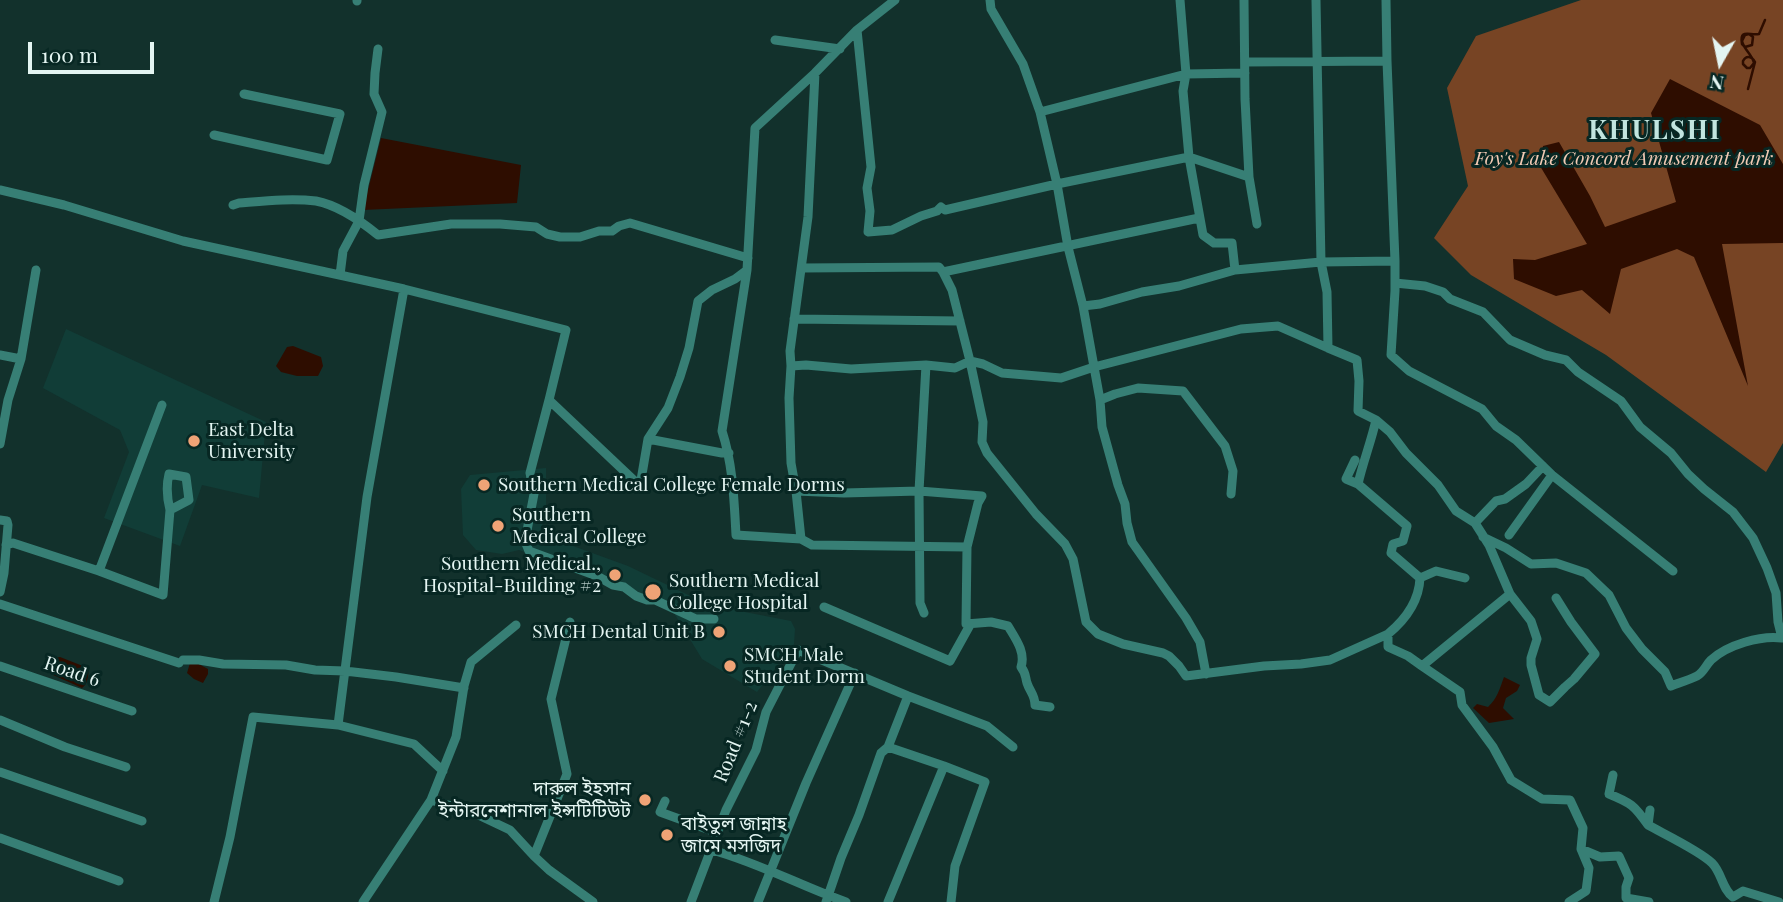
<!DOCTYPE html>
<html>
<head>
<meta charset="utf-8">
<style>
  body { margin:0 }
  #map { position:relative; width:1783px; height:902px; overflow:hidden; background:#12312c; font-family:"Playfair Display",serif }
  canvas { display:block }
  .north { position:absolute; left:1685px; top:28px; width:70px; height:70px; -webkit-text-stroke:5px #072723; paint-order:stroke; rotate:189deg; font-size:19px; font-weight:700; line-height:28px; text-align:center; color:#e4f5f2 }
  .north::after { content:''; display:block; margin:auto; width:24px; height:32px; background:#e4f5f2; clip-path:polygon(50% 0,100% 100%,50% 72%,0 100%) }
  .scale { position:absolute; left:28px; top:42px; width:126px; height:32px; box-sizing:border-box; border:4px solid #e4f5f2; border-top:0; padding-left:9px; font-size:21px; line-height:24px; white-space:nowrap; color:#e4f5f2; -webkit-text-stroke:5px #072723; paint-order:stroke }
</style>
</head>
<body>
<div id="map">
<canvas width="1783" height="902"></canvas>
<div class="north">N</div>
<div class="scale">100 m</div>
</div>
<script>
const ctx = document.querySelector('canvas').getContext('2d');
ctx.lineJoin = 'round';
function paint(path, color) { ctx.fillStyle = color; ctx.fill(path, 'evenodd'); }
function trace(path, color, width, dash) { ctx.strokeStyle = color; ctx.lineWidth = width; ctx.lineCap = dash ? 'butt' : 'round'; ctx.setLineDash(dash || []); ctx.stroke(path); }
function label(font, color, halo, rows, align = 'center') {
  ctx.font = font + ' "Playfair Display","Noto Sans Bengali",serif'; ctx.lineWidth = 6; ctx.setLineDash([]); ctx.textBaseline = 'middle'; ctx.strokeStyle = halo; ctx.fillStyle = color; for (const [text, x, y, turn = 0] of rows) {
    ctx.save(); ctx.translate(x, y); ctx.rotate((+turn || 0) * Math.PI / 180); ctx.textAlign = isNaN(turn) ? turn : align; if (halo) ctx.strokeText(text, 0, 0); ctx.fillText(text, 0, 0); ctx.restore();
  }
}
paint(new Path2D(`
  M66 329 266 422 259 498 202 485 180 546 104 518 129 452 120 430 43 388Z
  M546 468V510L540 534 628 566 709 605 791 621 795 629 794 644 757 692 702 659 674 613 595 578 519 550 502 554 476 550 463 535 461 489 470 475Z`), '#113d37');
paint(new Path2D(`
  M1581 0H1783V443L1766 472 1606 355 1471 275 1434 238 1468 186 1447 88 1476 36Z`), '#774424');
paint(new Path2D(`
  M1670 79 1760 125 1783 164V243L1722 244 1748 386 1694 257 1677 249 1621 269 1610 314 1582 290 1556 296 1514 279 1513 259 1535 260 1587 244 1540 166 1543 146 1559 142 1590 196 1605 227 1676 202 1651 113Z
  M381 138 521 165 517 203 363 210Z
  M293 346 321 357 323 366 318 376H297L281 372 276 366 287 347Z
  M60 657 88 668C89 675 88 684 82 688L51 674V663L53 658Z
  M195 662 208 669V674L203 683 194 679 187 673 190 663Z
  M1504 677 1520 685 1517 691 1506 698 1503 708 1514 719 1489 723 1473 708 1477 704 1488 707C1497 699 1500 688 1504 677Z`), '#2e0d00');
trace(new Path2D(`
  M1748 89 1755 62C1752 56 1746 55 1743 61V64L1747 68H1750L1754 63C1752 54 1744 50 1742 41L1745 35 1749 34 1753 37 1752 45 1745 47 1742 44C1739 28 1750 36 1759 34L1765 20`), '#2e0d00', 2.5);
trace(new Path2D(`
  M357 0V1
  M990 0 991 9 1023 64 1040 112 1057 184 1068 247 1083 306 1100 400 1102 427 1118 485 1125 504 1127 523 1132 542 1186 618 1200 642 1206 674
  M1244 0 1245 99 1249 177
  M1316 0 1321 262 1395 261
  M857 30 871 167 867 188 870 211 868 232 892 230 921 216 937 211 941 207 945 210 1057 184 1189 157 1183 91 1186 74 1180 0
  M775 40 840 49
  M1387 61 1395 261V291L1391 355 1409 371 1482 409 1496 426 1516 440 1552 475 1673 571
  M1245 62 1387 61 1386 0
  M1040 112 1186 74 1245 73
  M214 135 327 160 340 114 244 94
  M0 190 64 205 183 241 404 289 566 330 549 400 640 486 648 439 668 408 680 377 689 348 698 301 712 290 735 279 747 270
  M233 205 239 203C264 201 291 198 316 201 337 205 362 222 378 235L451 224H500L536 227 547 234 560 237H580L599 231H612L619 226 630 223 748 258
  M802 268 939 267 943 272 1199 218
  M1235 270 1232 243H1214L1203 235 1189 157 1249 177 1257 224
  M340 275 343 251 359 221 364 185 382 112 374 94 375 73 378 49
  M1395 283 1425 286 1443 292 1450 299 1483 312 1510 340 1545 355 1566 360 1578 372 1621 401 1640 427 1671 453 1688 474 1704 489 1733 512 1753 538 1767 568 1776 593 1778 622 1782 638C1761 635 1727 645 1711 660 1706 665 1703 673 1697 676 1689 680 1679 683 1671 686L1665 672 1642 649 1626 628 1609 595 1586 573 1556 563 1531 564 1506 548 1483 537
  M1083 306 1100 304 1142 292 1179 286 1235 270 1321 262 1327 292 1328 348 1357 360 1359 381 1358 411 1376 420C1371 442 1363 462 1358 484L1407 526 1403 541 1393 544 1391 553 1420 578C1419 601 1405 620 1388 634V647L1408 656 1422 666
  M794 319 960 321
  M1328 348 1278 326 1241 329 1094 367 1061 378 1002 373 983 364 970 361 983 422 982 442 987 453 1036 514 1065 544 1073 559 1086 622 1098 634 1123 644 1163 653 1169 656 1179 666 1186 676 1264 666 1301 664 1330 660 1388 634
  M0 355 21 359
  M791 366 806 365 851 369 926 365 955 368 970 361 952 290 943 272
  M549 400 530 473 534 494 525 541 529 551 597 576 613 585 624 587 636 596 647 600H655L696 619H714
  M1100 400 1115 394 1138 388 1183 391 1225 446 1233 471 1231 494
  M1376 420 1390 432 1406 453 1438 485 1456 511 1475 523 1489 545 1510 594 1531 621 1537 639 1531 658V665L1539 695 1550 702 1565 687 1574 679 1595 654 1571 622 1556 598
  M648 439 722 453H729
  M0 444 8 400 21 359 36 270
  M1355 460 1346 479 1358 484
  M796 491 844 493 919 491 982 496 978 503 967 547 812 545 801 539 796 491 791 463 789 398 791 366 790 351 808 217 815 73
  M0 520 7 521 8 525 4 573 0 592
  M1475 523 1496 501 1505 499 1526 484 1543 466
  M1509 535 1552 475
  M801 539 736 535C734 499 733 465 722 431L747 270 755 128 815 73 857 30 895 0
  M6 545 13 543 99 571 163 595 170 510 189 500 186 477 169 474C166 486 167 498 170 510
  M967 547 966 624 991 622 1008 626C1015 638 1026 652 1021 667 1026 673 1025 676 1027 683 1030 692 1035 695 1035 705L1050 707
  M99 571 162 405
  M1420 578 1436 571 1465 578
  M1510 594 1422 666 1460 692 1462 705 1493 747 1511 780 1542 799 1570 800 1583 828 1581 849 1600 857 1619 856 1629 878 1626 887V898L1649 902
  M0 604 179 663
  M824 607 950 661 970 625
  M924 613 920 603 919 491 926 365
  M183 660H199L223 664 286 665 315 670 345 671 396 677 464 688
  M0 666 132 711
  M0 720 65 747 126 767
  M338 725 367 497 404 289
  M888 747 944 766 888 902
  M944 766 985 782 955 866 951 902
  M0 772 142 821
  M1613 775 1609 794C1631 803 1634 805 1648 825
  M431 800 472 812 510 830 534 856 549 870 593 902
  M665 801 660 812 718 833
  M1650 810 1648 825C1664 834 1700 851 1712 863 1722 873 1722 889 1733 897L1743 891 1779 902
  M0 838 119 881
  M712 850C759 863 801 886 846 902
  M534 856 567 774 551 699 570 622
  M214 902 230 837 253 717 338 725 414 744 443 771
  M363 902 431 800 456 737 464 686 471 662 516 625
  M691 902 726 810 756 750 766 712 798 650 908 696 987 726 1013 747
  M758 902 806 783 855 673
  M826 902 841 858 859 815 881 753 888 747 908 696
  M1569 902 1586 891 1589 868 1581 849`), '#377f75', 9);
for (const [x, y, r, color] of [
  [194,441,7,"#efa376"],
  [484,485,7,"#efa376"],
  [498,526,7,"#efa376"],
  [615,575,7,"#efa376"],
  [653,592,9,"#efa376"],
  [719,632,7,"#efa376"],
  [730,666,7,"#efa376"],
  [645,800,7,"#efa376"],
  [667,835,7,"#efa376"]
]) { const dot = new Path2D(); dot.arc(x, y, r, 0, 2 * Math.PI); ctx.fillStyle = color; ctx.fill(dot); trace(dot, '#072723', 2.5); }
label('italic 19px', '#f2cab4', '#072723', [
  ["Foy's Lake Concord Amusement park",1624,159]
]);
label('19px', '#e4f5f2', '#072723', [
  ["East Delta",208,430],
  ["University",208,452],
  ["Southern Medical College Female Dorms",498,485],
  ["Southern",512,515],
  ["Medical College",512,537],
  ["Southern Medical.,",601,564,"right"],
  ["Hospital-Building #2",601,586,"right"],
  ["Southern Medical",669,581],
  ["College Hospital",669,603],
  ["SMCH Dental Unit B",705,632,"right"],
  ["SMCH Male",744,655],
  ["Student Dorm",744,677],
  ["দারুল ইহসান",631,789,"right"],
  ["ইন্টারনেশানাল ইন্সটিটিউট",631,811,"right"],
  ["বাইতুল জান্নাহ",681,824],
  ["জামে মসজিদ",681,846]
], 'left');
label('19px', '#e4f5f2', '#072723', [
  ["Road 6",72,672,19],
  ["Road #1-2",736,742,-68]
]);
ctx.letterSpacing = '2px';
label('bold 26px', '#c2e5df', '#072723', [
  ["KHULSHI",1655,131]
]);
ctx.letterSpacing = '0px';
</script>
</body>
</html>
